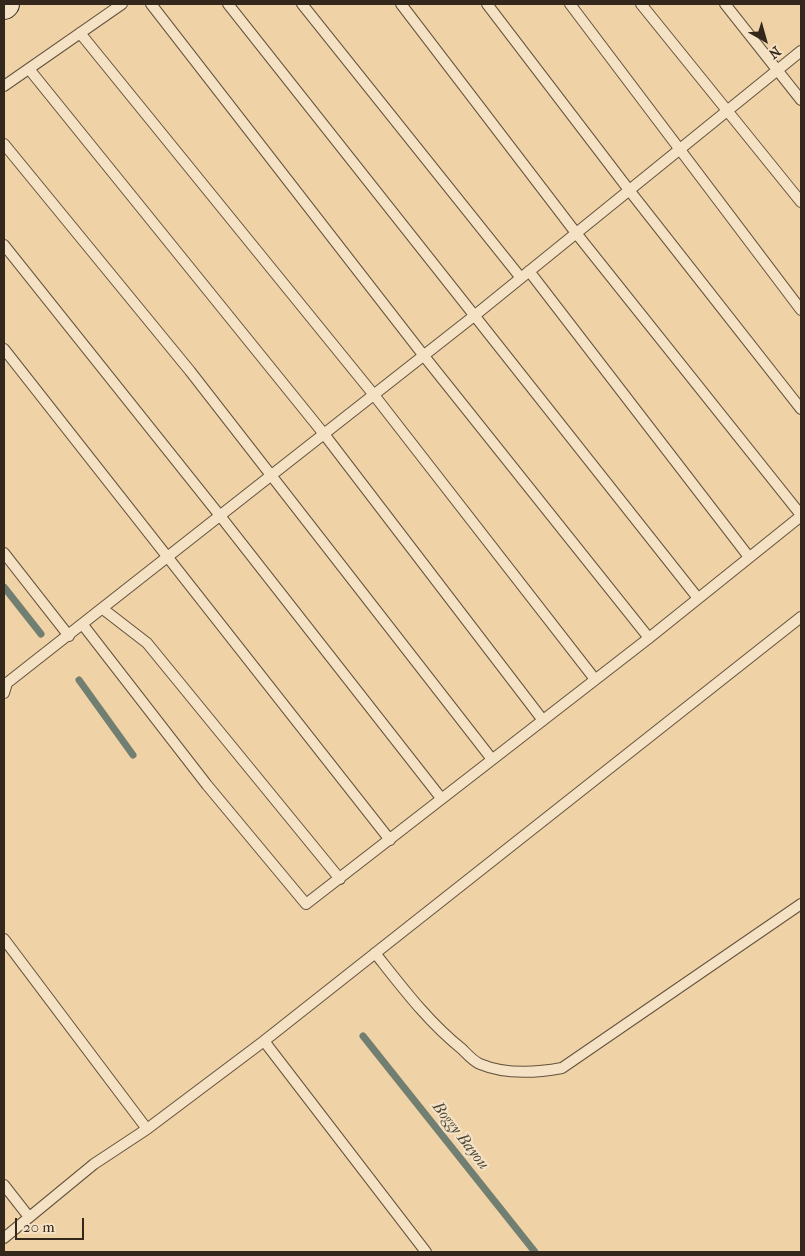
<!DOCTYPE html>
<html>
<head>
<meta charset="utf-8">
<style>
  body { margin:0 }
  #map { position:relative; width:805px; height:1256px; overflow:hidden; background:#efd2a5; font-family:"IM FELL French Canon",serif }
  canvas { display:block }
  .frame { position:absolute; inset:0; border:5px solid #34281c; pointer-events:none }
  .north { position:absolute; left:740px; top:15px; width:50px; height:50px; -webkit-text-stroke:4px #f5e2c4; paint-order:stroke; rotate:142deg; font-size:14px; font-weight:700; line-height:20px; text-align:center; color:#34281c }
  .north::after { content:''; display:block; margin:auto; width:18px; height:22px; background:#34281c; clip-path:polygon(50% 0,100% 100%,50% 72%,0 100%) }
  .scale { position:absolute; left:15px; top:1218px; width:69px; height:22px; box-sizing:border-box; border:2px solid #34281c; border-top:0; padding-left:6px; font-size:15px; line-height:18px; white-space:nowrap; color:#34281c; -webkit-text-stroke:4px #f5e2c4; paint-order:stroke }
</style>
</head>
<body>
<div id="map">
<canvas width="805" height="1256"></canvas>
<div class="frame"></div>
<div class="north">N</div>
<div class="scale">20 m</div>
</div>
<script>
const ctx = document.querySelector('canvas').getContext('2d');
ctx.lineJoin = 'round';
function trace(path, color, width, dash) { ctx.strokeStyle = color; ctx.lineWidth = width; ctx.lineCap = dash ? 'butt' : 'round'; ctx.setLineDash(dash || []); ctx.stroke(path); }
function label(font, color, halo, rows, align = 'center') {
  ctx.font = font + ' "IM FELL French Canon",serif'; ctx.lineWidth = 4.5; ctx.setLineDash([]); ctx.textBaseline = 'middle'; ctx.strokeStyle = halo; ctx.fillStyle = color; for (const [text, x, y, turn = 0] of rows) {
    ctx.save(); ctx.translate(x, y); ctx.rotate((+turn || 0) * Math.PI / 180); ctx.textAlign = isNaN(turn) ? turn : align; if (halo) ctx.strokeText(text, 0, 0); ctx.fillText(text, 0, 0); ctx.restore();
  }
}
trace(new Path2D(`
  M4 587 41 634
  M79 680 133 755
  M363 1036 535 1252`), '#717e72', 7);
const service = new Path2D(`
  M151 4 424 356 649 638
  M228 4 697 597
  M302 4 521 278
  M401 4 576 233 801 515
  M487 4 629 190 801 409
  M570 4 801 310
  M641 4 801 202
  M725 4 801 100
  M80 33 374 395 594 678
  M29 69 324 434 542 719
  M4 86 122 4
  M4 144 190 371 491 758
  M4 245 221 517 441 798
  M529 271 749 557
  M4 349 390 840
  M4 553 69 636
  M103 609 147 643 340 879
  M83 625 207 785 306 904 649 638 801 516
  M4 693 7 683 474 316 801 51
  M4 939 147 1129
  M375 953C402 987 428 1022 462 1049 467 1054 473 1061 480 1064 506 1075 535 1073 562 1068L801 904
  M264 1041 426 1252
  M4 1185 29 1217
  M4 1238 94 1164 147 1129 264 1041 801 617`);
const secondary = new Path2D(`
  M4 5 5 4`);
trace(service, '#63523e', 12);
trace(secondary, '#34281c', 30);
trace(service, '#f5e2c4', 10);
trace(secondary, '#f5e2c4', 28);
label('italic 16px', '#4e4c40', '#f5e2c4', [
  ["Boggy Bayou",460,1136,52]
]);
</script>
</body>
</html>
